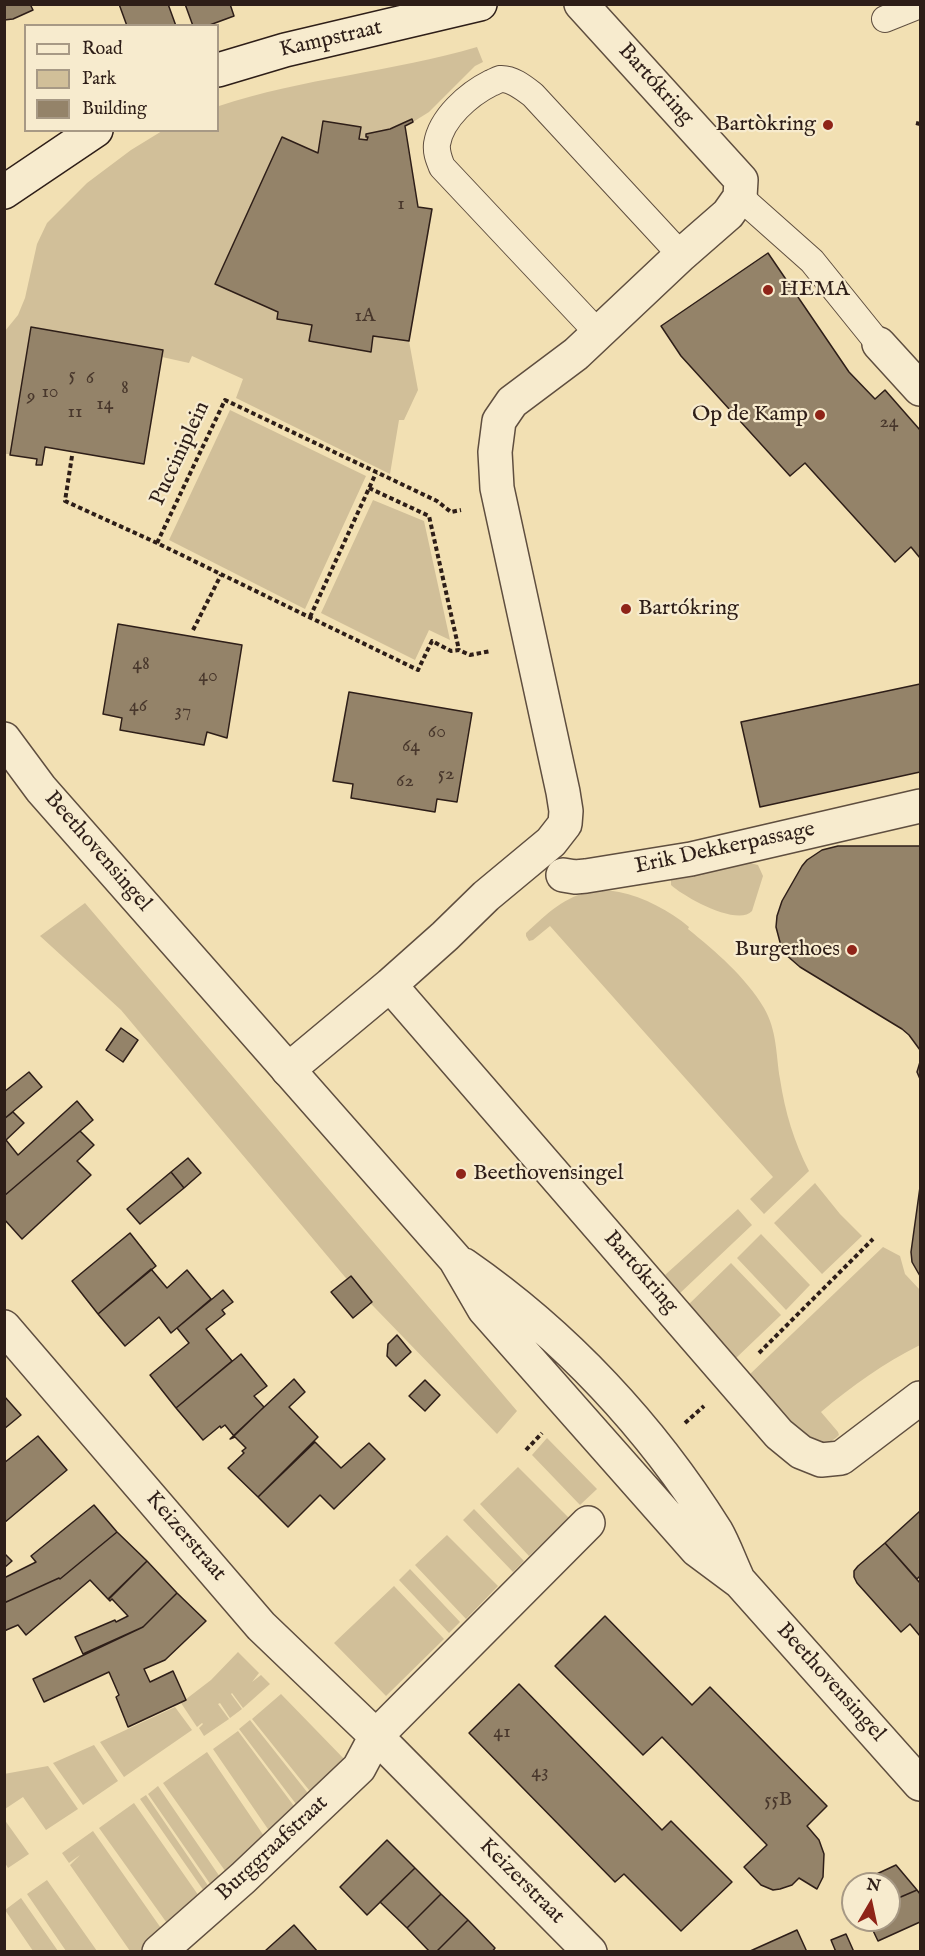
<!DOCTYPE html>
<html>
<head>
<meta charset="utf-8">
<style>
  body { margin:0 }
  #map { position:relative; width:925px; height:1956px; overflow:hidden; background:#f2e0b3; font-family:"IM FELL English",serif }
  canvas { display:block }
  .frame { position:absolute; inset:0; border:6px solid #2e1e18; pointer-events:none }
  .legend { position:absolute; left:24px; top:24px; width:195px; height:108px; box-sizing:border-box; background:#f7ebce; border:2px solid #a79985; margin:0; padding:8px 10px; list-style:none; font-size:18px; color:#2e1e18 }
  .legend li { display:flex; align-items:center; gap:12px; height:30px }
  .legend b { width:30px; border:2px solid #a79985 }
  .north { position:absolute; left:841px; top:1872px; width:60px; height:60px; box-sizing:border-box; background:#f7ebce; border:2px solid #a79985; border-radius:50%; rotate:9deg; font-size:16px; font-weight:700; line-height:24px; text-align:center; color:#2e1e18 }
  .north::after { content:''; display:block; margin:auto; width:21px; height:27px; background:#8f2418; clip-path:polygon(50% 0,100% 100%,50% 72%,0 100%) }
</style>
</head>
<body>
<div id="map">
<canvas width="925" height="1956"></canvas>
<div class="frame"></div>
<ul class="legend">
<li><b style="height:8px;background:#f7ebce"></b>Road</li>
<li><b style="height:16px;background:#d1bf99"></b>Park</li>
<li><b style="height:16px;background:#948369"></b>Building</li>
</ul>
<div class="north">N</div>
</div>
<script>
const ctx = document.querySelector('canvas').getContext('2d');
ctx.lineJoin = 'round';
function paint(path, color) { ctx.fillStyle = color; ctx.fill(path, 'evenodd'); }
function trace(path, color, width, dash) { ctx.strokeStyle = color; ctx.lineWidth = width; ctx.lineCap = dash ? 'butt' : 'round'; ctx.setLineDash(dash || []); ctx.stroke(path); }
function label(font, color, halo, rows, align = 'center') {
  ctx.font = font + ' "IM FELL English",serif'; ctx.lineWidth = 4.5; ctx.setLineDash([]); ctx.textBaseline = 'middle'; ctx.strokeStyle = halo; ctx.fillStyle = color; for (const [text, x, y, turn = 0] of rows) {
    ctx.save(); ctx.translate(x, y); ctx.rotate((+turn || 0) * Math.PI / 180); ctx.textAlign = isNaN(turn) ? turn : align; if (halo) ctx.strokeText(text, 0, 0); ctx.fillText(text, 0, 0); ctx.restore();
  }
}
paint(new Path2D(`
  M477 47 483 62 475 66 429 112 413 122 411 120 368 137 367 140 359 139 361 127 323 121 318 153 282 137 215 283 278 312 277 319 312 325 310 341 370 352 373 336 409 341 418 390 404 420H399L390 474 236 398 243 379 192 356 189 363 162 357 163 350 32 327 10 454H5V331L18 315 25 298 37 244 47 223 87 183 131 150 162 131 218 130V106H219C303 78 393 72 477 47Z
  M230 410 366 476 305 609 169 540Z
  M373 500 424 521 450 640 429 630 415 660 321 613Z
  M750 863 758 865 763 876 752 911C738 927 684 897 671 885V879L710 868Z
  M594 891C602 891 611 890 619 892 644 897 670 911 689 927L688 929C716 952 745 976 764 1008 777 1030 776 1055 780 1079 785 1112 794 1142 809 1171L764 1214 750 1199 773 1177 550 926 533 940 529 941 526 936V933C548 913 564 896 594 891Z
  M85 903 517 1411 497 1434 345 1277 121 1010 40 936Z
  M815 1183 840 1214 862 1236 822 1274 774 1223Z
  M738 1209 752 1225 678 1295 670 1286 665 1275Z
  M761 1234 810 1285 786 1310 737 1258Z
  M883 1247 900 1256 905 1274 920 1290V1345C884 1363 853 1385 821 1412L838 1432 839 1435C832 1442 823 1447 814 1443 801 1438 761 1388 749 1375Z
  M731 1263 781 1315 735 1359 687 1306Z
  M547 1438 597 1489 580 1505 532 1455Z
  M518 1467 569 1518 529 1556 480 1504Z
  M474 1509 524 1561 513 1572 463 1520Z
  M447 1535 498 1586 466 1619 415 1565Z
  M410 1569 460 1622 449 1633 399 1580Z
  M394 1586 444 1639 386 1696 334 1643Z
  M238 1652 259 1673 252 1682 261 1675 270 1684 243 1708 232 1693 231 1694 242 1709 230 1718 220 1703 218 1704 229 1719 204 1736 199 1728 203 1724 202 1723 197 1727 181 1703 211 1680Z
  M281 1694 347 1762 313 1795 252 1719Z
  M175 1707 192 1730 124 1777 100 1742Z
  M250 1720 311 1797 299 1808 239 1729Z
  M238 1731 297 1810 272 1835 213 1749Z
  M94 1745 118 1781 83 1805 53 1763Z
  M207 1752 266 1839 228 1875 163 1783Z
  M48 1766 78 1809 46 1830 23 1797 5 1809 4 1774Z
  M158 1786 222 1880 213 1888 148 1794Z
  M146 1795 211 1890 206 1894 140 1799Z
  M134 1803 201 1899 169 1926 99 1828Z
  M4 1819 29 1854 8 1868 5 1863Z
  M93 1831 163 1931 140 1951H130L70 1865 80 1855 69 1863 62 1853Z
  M47 1880 97 1951H66L27 1894Z
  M21 1898 58 1951H33L5 1910Z`), '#d1bf99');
const building = new Path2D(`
  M4 4H30L33 10 13 19 4 20Z
  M119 4H168L176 26H127Z
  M185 4H230L234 16 207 26H193Z
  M412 119 413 122 405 126 418 207 432 209 409 341 373 336 371 352 309 341 312 325 277 319 278 312 215 284 282 137 318 153 323 121 361 127 359 139 367 140 368 137H366V134L390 129Z
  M768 253 849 372 875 399 885 390 920 430V558L911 547 895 562 805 463 790 476 681 356 661 326Z
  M31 327 163 350 144 464 45 447 42 465H36L37 459 10 455Z
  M118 624 242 645 227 738 207 732 204 745 120 730 122 718 103 714Z
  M920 684V772L760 807 741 722Z
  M349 692 472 713 457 802 437 799 435 812 351 798 353 784 333 781Z
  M838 846H920V1050L909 1035 902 1029 800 967 785 954 781 946 776 927 777 916 782 901 802 866 807 860 822 850Z
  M121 1028 138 1040 123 1062 106 1050Z
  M920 1062V1079L917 1072Z
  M29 1072 42 1087 4 1119V1092Z
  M77 1101 93 1120 4 1196V1119L13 1112 24 1123 6 1140 18 1155Z
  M80 1131 94 1145 77 1161 91 1175 22 1239 4 1219V1196Z
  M188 1158 201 1173 184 1188 171 1172Z
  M171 1172 184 1188 140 1224 127 1209Z
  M920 1187V1276L912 1262 911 1252Z
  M130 1233 156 1266 98 1314 72 1281Z
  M151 1269 167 1288 187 1270 211 1299 171 1333 159 1317 125 1346 98 1314Z
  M351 1276 372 1302 353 1318 331 1292Z
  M223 1290 233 1302 222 1310 225 1314 206 1329 232 1361 176 1408 150 1375 189 1343 177 1328Z
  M397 1335 411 1352 396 1366 387 1356 388 1344Z
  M241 1354 267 1386 254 1396 264 1407 234 1436 225 1425 221 1428 220 1426 203 1440 176 1408Z
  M294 1379 305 1392 289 1407 318 1437 258 1497 228 1468 244 1453 242 1451 246 1448 235 1437 230 1439Z
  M425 1380 440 1395 425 1411 409 1396Z
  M4 1396 21 1415 4 1429Z
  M38 1436 67 1470 4 1523V1463Z
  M315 1442 341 1468 369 1443 385 1459 334 1509 320 1495 288 1527 258 1497Z
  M94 1505 117 1532 60 1579 59 1578 4 1603V1578L36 1562 31 1556Z
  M920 1511V1576L917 1579 885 1543Z
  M117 1532 147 1561 109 1599H108L90 1580 26 1635 18 1625 4 1631V1603L59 1578 60 1579Z
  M885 1543 920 1583V1636L910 1624 901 1632 857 1583 854 1577V1571L858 1566Z
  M4 1553 12 1561 4 1568Z
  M147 1561 177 1593 143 1627 83 1654 75 1637 115 1620 116 1622 128 1616 112 1599 110 1601 108 1599Z
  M177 1593 206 1621 165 1660 144 1669 150 1682 173 1671 186 1700 128 1727 116 1697 119 1695 109 1672 44 1702 33 1679 143 1627Z
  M605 1616 692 1705 710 1687 827 1806 807 1826 819 1840 824 1854 823 1877 817 1889 799 1878 792 1885 780 1889 773 1890 761 1885 744 1867 767 1845 662 1737 643 1755 555 1666Z
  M519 1684 662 1830 671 1821 732 1882 681 1931 624 1874 615 1882 469 1733Z
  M387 1840 415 1868 367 1915 340 1887Z
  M896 1865 917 1890 889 1902V1884H855Z
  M415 1868 441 1894 407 1928 380 1902Z
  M917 1890 920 1894V1922L878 1941 868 1920H889V1902Z
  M441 1894 468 1920 436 1952H430L407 1928Z
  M468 1920 495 1948 492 1952H436Z
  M294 1925 318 1952H265V1951Z
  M797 1930 807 1952H748Z
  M846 1934 854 1952H836L831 1940Z`);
paint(building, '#948369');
trace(building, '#2e1e18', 1.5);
const service = new Path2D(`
  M885 19 920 5
  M740 197 812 261 879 344
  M599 334 442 167C439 159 436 153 437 144 441 118 469 94 491 83 494 82 497 80 500 79 512 78 524 88 533 95L681 255`);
const pedestrian = new Path2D(`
  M879 344 920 389
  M563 875 575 877 586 876 691 859 920 806`);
const minor = new Path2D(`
  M390 985 779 1434 801 1452 821 1460 841 1458 920 1398
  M288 1070 390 985 445 936 486 896 551 842 565 824 566 811 563 792 497 488 495 452 499 421 512 402 576 354 681 255 728 214 740 197 741 180 581 4
  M4 1327 261 1626 376 1736 590 1952
  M159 1952 243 1878 359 1768 376 1736 588 1523`);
const tertiary = new Path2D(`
  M4 739 41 789 455 1259 484 1309 697 1550 740 1582 920 1784
  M464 1265C565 1335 651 1427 716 1531 724 1545 730 1562 737 1577`);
const secondary = new Path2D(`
  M218 70 285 50 480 4
  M4 192 96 130`);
trace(service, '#5f4e3f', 28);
trace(pedestrian, '#5f4e3f', 36);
trace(minor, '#5f4e3f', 36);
trace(tertiary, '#5f4e3f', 36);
trace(secondary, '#2e1e18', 36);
trace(new Path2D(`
  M916 123 920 124
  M72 456 65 501 157 543 418 670 432 641 451 651 459 650 470 655 491 651
  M369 488 429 516 459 650
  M157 543 225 400 437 501 451 512 461 510
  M310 617 376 473
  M193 630 221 575
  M759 1353 873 1239
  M685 1423 704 1406
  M526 1450 542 1433`), '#2e1e18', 4, [4.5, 3]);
trace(service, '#f7ebce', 26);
trace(pedestrian, '#f7ebce', 33);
trace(minor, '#f7ebce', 33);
trace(tertiary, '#f7ebce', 33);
trace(secondary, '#f7ebce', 33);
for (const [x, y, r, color] of [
  [828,125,6,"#8f2418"],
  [768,290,6,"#8f2418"],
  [820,415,6,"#8f2418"],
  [626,609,6,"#8f2418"],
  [852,950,6,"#8f2418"],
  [461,1174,6,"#8f2418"]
]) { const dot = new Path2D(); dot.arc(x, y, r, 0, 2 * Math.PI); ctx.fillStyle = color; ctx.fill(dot); trace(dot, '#f7ebce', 2); }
label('20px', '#48372c', null, [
  ["1",401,205],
  ["1A",365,317],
  ["5",72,376],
  ["6",90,379],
  ["8",125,389],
  ["10",50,393],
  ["9",31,397],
  ["14",105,405],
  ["11",75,413],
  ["24",889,423],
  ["48",141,665],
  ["40",208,677],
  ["46",138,707],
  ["37",183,712],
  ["60",437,733],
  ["64",411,747],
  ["52",446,775],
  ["62",405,782],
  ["41",502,1733],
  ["43",540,1773],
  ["55B",778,1801]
]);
label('22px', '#2e1e18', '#f7ebce', [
  ["Kampstraat",331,40,-13],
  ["Bartókring",655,85,48],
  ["Pucciniplein",181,454,-65],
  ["Erik Dekkerpassage",725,849,-12],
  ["Beethovensingel",97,852,49],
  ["Bartókring",640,1273,49],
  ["Keizerstraat",185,1537,49],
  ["Beethovensingel",830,1683,48],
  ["Burggraafstraat",273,1849,-43],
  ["Keizerstraat",521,1882,45]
]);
label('22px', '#2e1e18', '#f7ebce', [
  ["Bartòkring",816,125],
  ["HEMA",780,290,"left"],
  ["Op de Kamp",808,415],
  ["Bartókring",638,609,"left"],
  ["Burgerhoes",840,950],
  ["Beethovensingel",473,1174,"left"]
], 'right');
</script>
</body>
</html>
